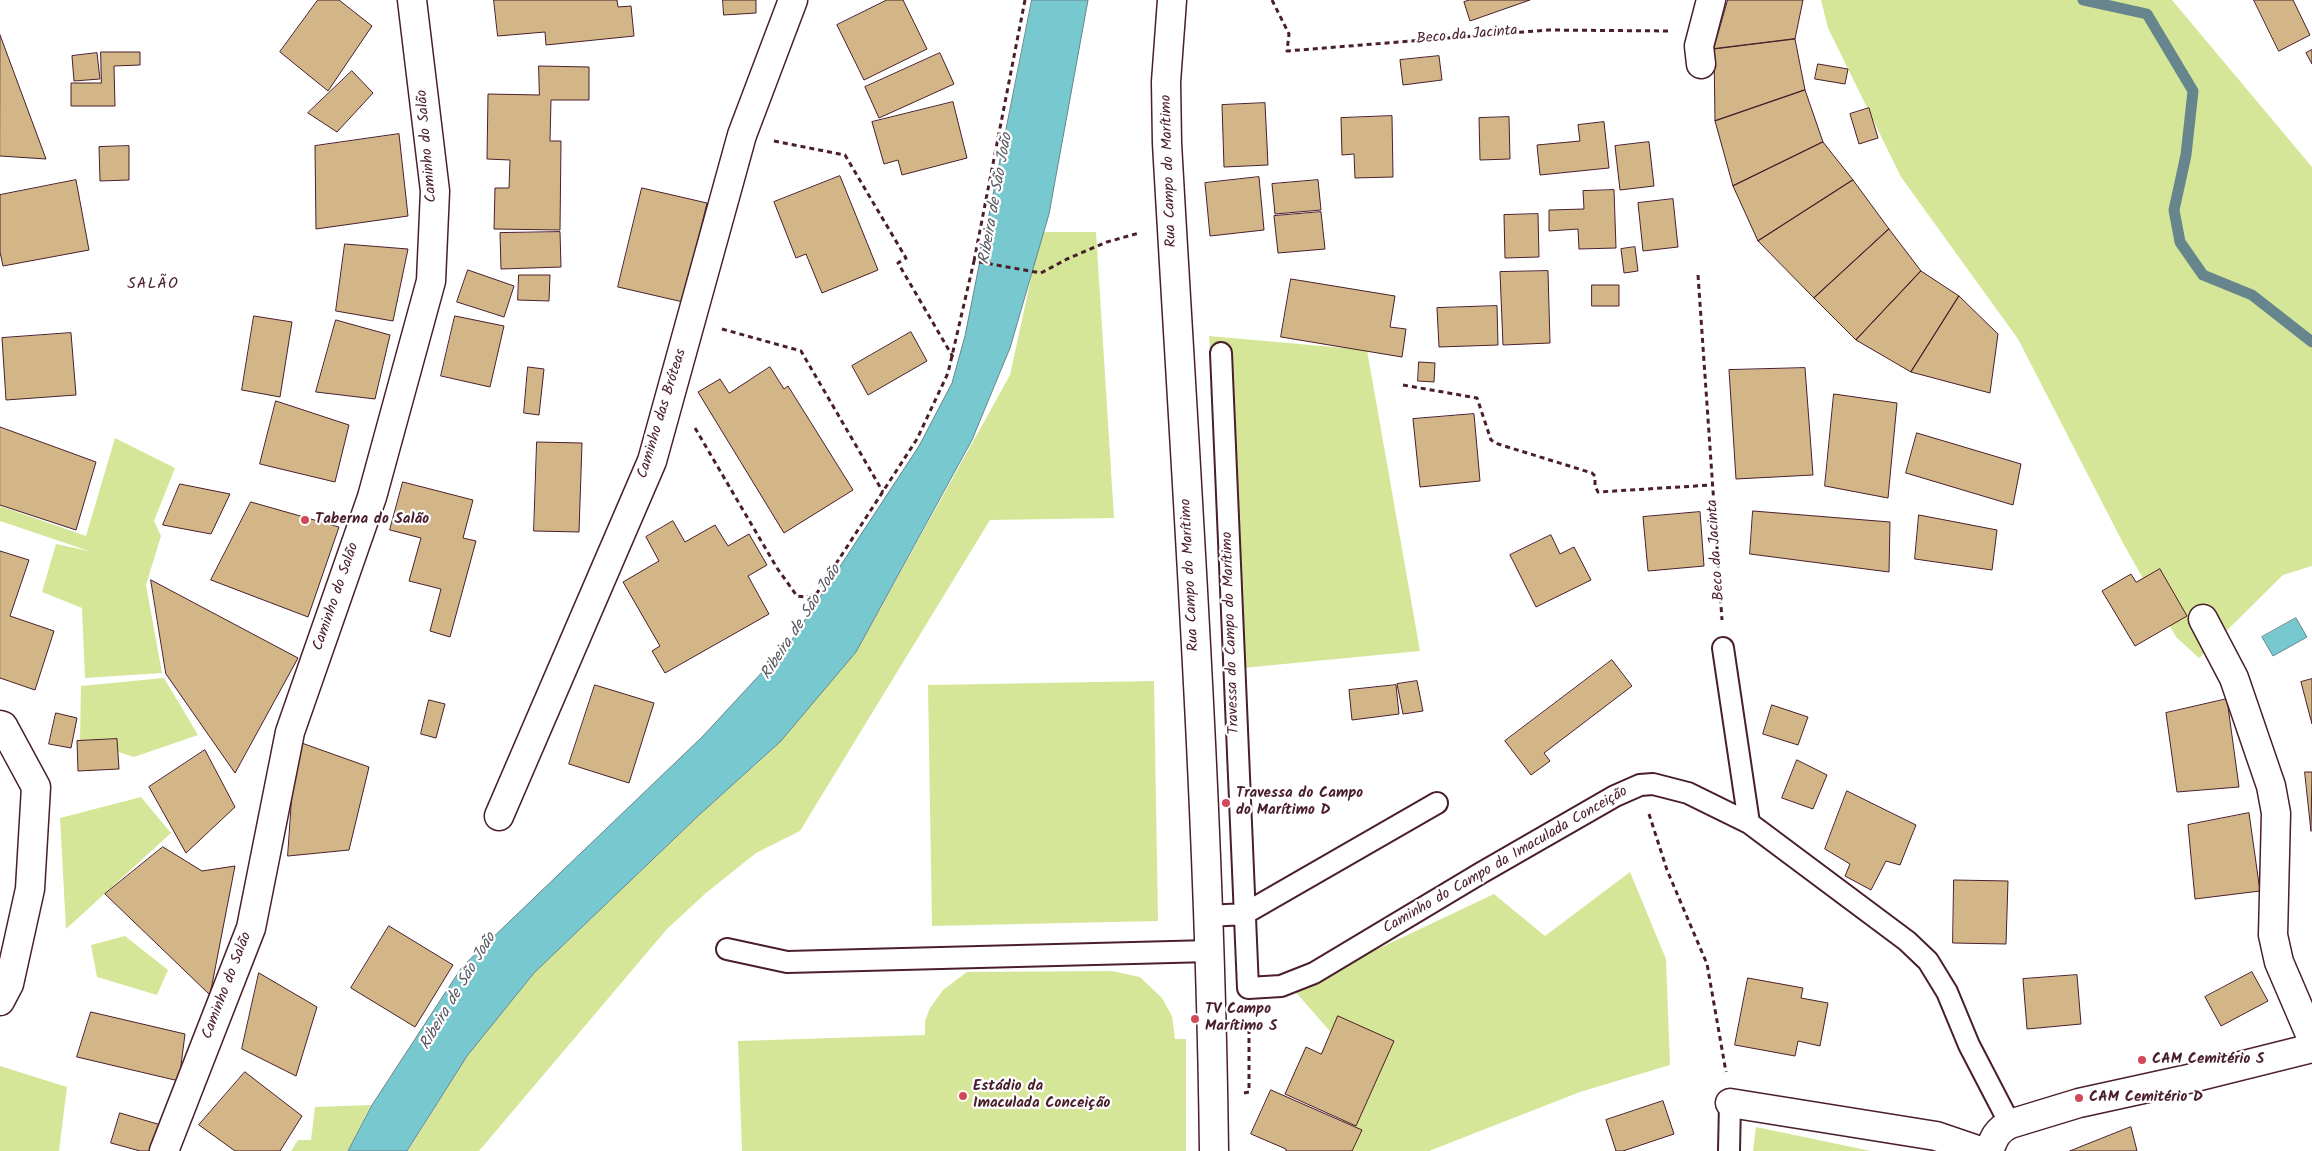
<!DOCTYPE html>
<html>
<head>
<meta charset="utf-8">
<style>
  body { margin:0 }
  canvas { display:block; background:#fff }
</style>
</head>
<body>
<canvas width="2312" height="1151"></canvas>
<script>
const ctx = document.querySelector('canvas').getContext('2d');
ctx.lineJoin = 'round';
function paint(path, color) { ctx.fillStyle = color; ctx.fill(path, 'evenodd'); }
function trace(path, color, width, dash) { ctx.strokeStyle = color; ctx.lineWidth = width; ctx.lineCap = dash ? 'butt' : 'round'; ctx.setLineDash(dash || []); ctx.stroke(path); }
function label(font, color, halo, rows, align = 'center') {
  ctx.font = font + ' Kalam,sans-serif'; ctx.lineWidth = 4.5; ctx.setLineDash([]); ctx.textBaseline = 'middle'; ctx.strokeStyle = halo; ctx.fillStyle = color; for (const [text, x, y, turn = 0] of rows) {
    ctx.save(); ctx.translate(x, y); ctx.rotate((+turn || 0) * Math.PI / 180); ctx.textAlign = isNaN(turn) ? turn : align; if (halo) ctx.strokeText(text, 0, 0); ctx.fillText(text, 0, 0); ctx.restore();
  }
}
paint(new Path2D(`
  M1821 0H2172L2312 167V566L2283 575 2199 658 2176 637 2123 543 2018 339 1901 177 1828 28Z
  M1041 232H1096L1114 518 990 520 800 831 756 853 706 893 667 929 479 1151H408L467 1056 534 973 698 816 773 749 856 652 1010 375Z
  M1209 336 1367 350 1420 651 1232 669Z
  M115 438 175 468 154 521 161 536 146 585 162 673 85 678 82 608 42 592 56 544 89 551 0 521V506L86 536Z
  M164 678 198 735 134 757 80 740 81 686Z
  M1154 681 1158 921 932 926 928 685Z
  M141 797 171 833 66 929 60 818Z
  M1630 872 1666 959 1670 1065 1580 1092 1429 1151H1329L1363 1069 1293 989 1494 894 1545 936Z
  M125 936 168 970 157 995 97 977 91 945Z
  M1112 971 1140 977 1162 998 1172 1016 1175 1039H1186V1151H742L738 1041 925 1035V1021L930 1008 943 990 967 972Z
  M0 1066 67 1087 59 1151H0Z
  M371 1105 348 1151H291L298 1140H311L315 1107Z
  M1756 1127 1871 1151H1753Z`), '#d6e699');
const water = new Path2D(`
  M1032 0H1088L1049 214 1010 348 972 440 856 652 780 742 698 816 534 973 467 1056 407 1151H348L372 1105 462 967 703 736 791 641 919 446 952 383 965 336Z
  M2296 618 2307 637 2273 656 2262 637Z`);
paint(water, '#78c9cf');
trace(water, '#66858d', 1);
trace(new Path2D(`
  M2083 0 2147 14 2193 91 2186 155 2174 210 2180 242 2203 275 2252 295 2312 342`), '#66858d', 11);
const building = new Path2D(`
  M318 0H339L372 26 328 91 280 52Z
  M494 0H617L618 7 631 6 634 36 546 45 545 32 498 36Z
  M723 0H756V13L724 15Z
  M887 0H903L927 49 864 80 837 25Z
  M1470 0H1530L1470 21 1464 2Z
  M1728 0H1803L1795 39 1714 49Z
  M2254 0H2293L2310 35 2279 51Z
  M0 35 46 159 0 156Z
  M1795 39 1805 90 1715 121 1714 49Z
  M2312 50V64L2306 53Z
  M101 52H140V65L114 66 115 106H71V83H101Z
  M97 53 100 79 74 81 72 56Z
  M940 53 954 84 879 118 865 87Z
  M1439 56 1442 80 1403 85 1400 60Z
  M1818 64 1848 69 1845 84 1815 79Z
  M539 66 589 67V100H551L550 141H561L560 230 494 229 495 188H509L510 160 487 159 488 94 539 95Z
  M352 71 373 93 337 132 308 113Z
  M1805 90 1823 142 1733 186 1715 121Z
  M953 102 967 158 902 175 898 160 884 164 872 122Z
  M1265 103 1268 165 1224 167 1222 105Z
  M1869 108 1878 138 1859 144 1850 114Z
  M1392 116 1393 177 1355 178 1354 154 1342 155 1341 118Z
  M1509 117 1510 159 1480 160 1479 118Z
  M1604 122 1609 168 1540 175 1537 145 1580 141 1578 125Z
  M399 134 408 216 316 229 315 146Z
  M1649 142 1654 186 1620 190 1615 146Z
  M1823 142 1853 180 1758 241 1733 186Z
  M129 146V180L100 181 99 147Z
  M840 176 878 270 822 293 806 254 796 258 774 202Z
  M1259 177 1264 230 1210 236 1205 183Z
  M76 180 89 250 3 266 0 252V195Z
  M1318 180 1321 210 1275 214 1272 184Z
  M1853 180 1889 229 1814 298 1758 241Z
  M642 188 707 203 683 302 618 287Z
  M1614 190 1616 248 1579 249 1578 229 1549 231V210L1584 209 1583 191Z
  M1673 199 1678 247 1643 251 1638 203Z
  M1321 212 1325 249 1278 253 1274 216Z
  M1538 214 1539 257 1505 258 1504 215Z
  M1889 229 1921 271 1856 340 1814 298Z
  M560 232 561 267 501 269 500 233Z
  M345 244 408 249 393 321 336 311Z
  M1635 247 1638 271 1624 273 1621 249Z
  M468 270 514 286 504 317 457 302Z
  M1548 271 1550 343 1503 345 1500 272Z
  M1921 271 1959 296 1911 372 1856 340Z
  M519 275H550L549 301 518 300Z
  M1291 279 1395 296 1390 327 1406 329 1402 357 1281 337Z
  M1592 285H1619V306H1592Z
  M1959 296 1998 334 1990 393 1911 372Z
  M1497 306 1498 345 1439 347 1437 308Z
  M254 316 292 322 280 397 242 390Z
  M455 316 504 326 490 387 441 376Z
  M336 320 390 335 375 399 316 392Z
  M911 332 927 361 868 395 852 366Z
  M71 333 76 395 6 400 2 338Z
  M1419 362 1435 363 1434 382 1418 381Z
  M528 367 544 369 539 415 524 413Z
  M770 367 784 389 788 386 853 490 784 533 698 392 720 379 729 393Z
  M1805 368 1813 475 1736 479 1729 370Z
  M1834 394 1897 403 1888 498 1825 486Z
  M276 401 349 425 335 482 260 464Z
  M1474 414 1480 481 1420 487 1413 419Z
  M0 427 96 462 76 530 0 505Z
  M1917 433 2021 464 2013 505 1906 473Z
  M537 442 582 443 579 532 534 531Z
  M403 482 473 500 463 538 476 541 450 637 430 631 441 589 409 581 421 538 390 530Z
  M180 484 230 494 211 534 163 525Z
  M251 502 339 527 308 617 211 580Z
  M1753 511 1890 522 1889 572 1750 554Z
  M1700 512 1704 566 1648 571 1643 517Z
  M1919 515 1997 530 1992 570 1915 559Z
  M673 521 685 542 715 525 728 546 749 534 767 565 748 576 769 614 665 673 652 651 660 646 623 582 659 561 646 537Z
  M1551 535 1560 554 1574 547 1591 580 1536 607 1510 555Z
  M0 551 29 560 10 616 54 631 35 690 0 678Z
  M2160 569 2187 616 2135 646 2102 591 2131 574 2136 582Z
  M151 580 298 658 235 773 166 674Z
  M1612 660 1632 686 1544 753 1550 761 1531 775 1505 741Z
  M2312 679V724L2301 682Z
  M1417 681 1423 711 1403 714 1397 684Z
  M595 685 654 703 629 783 569 764Z
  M1396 685 1399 714 1352 720 1349 690Z
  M2227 699 2239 787 2177 792 2166 713Z
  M429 700 445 704 436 738 421 734Z
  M1772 705 1808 717 1798 745 1763 734Z
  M56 713 77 718 71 748 49 744Z
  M117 739 119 769 78 771 77 741Z
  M296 741 369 767 349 850 288 856Z
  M205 750 235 807 186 853 149 787Z
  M1797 760 1827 775 1813 809 1782 798Z
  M2305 772H2312L2311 831Z
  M1847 791 1916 825 1900 865 1886 861 1871 890 1845 876 1850 864 1825 849Z
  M2249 813 2260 891 2195 899 2188 825Z
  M163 847 202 871 235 866 210 995 105 894Z
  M1954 880 2008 881 2006 944 1953 943Z
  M389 926 453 965 415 1027 351 988Z
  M2252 972 2268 1001 2221 1026 2205 997Z
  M259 973 317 1007 296 1076 242 1049Z
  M2077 975 2081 1024 2027 1029 2023 979Z
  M1748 978 1803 988 1801 998 1828 1003 1820 1046 1798 1041 1795 1056 1735 1045Z
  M91 1012 185 1034 179 1081 77 1057Z
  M1338 1016 1394 1041 1356 1126 1285 1094 1306 1047 1321 1054Z
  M245 1072 302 1116 280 1151H235L199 1125Z
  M1271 1090 1362 1130 1352 1151H1286V1149L1251 1134Z
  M1663 1101 1674 1134 1623 1151H1616L1606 1120Z
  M120 1113 161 1125 154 1151H140L111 1143Z
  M2131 1127 2137 1151H2070Z`);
paint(building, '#d3b688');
trace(building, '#4a1f2b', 1);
const lane = new Path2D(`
  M1221 353 1248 988 1281 986 1314 973 1481 873 1615 796 1640 785 1653 784 1688 793 1749 823 1907 941 1928 961 1947 992 1969 1045 2010 1124
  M1723 648 1749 823
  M1209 916 1244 914 1437 803
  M727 949 787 962 1210 951
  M1729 1151 1730 1103`);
const street = new Path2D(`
  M1701 64 1699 46 1711 0
  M2203 619 2234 678 2271 786 2276 813 2273 935 2279 962 2312 1039
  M0 725 3 726 36 787 30 889 9 984 0 1001
  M499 816 652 461 742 135 793 0
  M1730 1103 1936 1136 1980 1151
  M164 1151 251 928 290 732 372 497 431 281 435 191 412 0
  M1989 1151C1994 1138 1997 1130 2010 1124L2079 1103 2184 1080 2312 1048`);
const secondary = new Path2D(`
  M1172 0 1166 82 1167 143C1186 479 1210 815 1214 1151`);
trace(lane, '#4a1f2b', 24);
trace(street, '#4a1f2b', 31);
trace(secondary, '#4a1f2b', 31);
trace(new Path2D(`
  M1272 0 1289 34 1287 51 1548 30 1671 31
  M774 141 845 155 906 258 898 263 953 357
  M974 261 1025 0
  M1698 275 1722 620
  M722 329 801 351 883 492
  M1403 385 1477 398 1491 440 1498 444 1592 473 1595 476V486L1598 492 1712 485
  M695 428 777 568 797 596 806 597 817 593 917 439 948 373 974 261 1041 273 1067 259 1107 242 1139 233
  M1649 814 1667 870 1707 964 1726 1072
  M1244 1093 1249 1092V1016`), '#4a1f2b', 3, [5, 4]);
trace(lane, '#fff', 20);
trace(street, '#fff', 28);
trace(secondary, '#fff', 28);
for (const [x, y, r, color] of [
  [305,520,5,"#d1495b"],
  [1226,803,5,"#d1495b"],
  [1195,1019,5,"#d1495b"],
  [2142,1060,5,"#d1495b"],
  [963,1096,5,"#d1495b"],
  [2079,1098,5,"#d1495b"]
]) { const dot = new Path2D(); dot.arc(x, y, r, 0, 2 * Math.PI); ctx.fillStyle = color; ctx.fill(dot); trace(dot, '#fff', 2); }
label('15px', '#4a1f2b', '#fff', [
  ["Beco da Jacinta",1467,36,-5],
  ["Caminho do Salão",428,146,-95],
  ["Rua Campo do Marítimo",1170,171,-92],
  ["Caminho das Bróteas",663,414,-73],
  ["Beco da Jacinta",1717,550,-94],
  ["Rua Campo do Marítimo",1191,575,-93],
  ["Caminho do Salão",337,597,-71],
  ["Travessa do Campo do Marítimo",1232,633,-92],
  ["Caminho do Campo da Imaculada Conceição",1506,861,-30],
  ["Caminho do Salão",228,986,-69]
]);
label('bold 15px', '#4a1f2b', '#fff', [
  ["Taberna do Salão",315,520],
  ["Travessa do Campo",1236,794],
  ["do Marítimo D",1236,811],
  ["TV Campo",1205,1010],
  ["Marítimo S",1205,1027],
  ["CAM Cemitério S",2152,1060],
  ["Estádio da",973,1087],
  ["Imaculada Conceição",973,1104],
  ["CAM Cemitério D",2089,1098]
], 'left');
label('italic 16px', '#5a5a64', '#fff', [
  ["Ribeira de São João",997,199,-80],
  ["Ribeira de São João",802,623,-57],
  ["Ribeira de São João",459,992,-59]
]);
ctx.letterSpacing = '1px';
label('16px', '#4a1f2b', '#fff', [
  ["SALÃO",153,285]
]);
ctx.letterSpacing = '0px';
</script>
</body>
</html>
